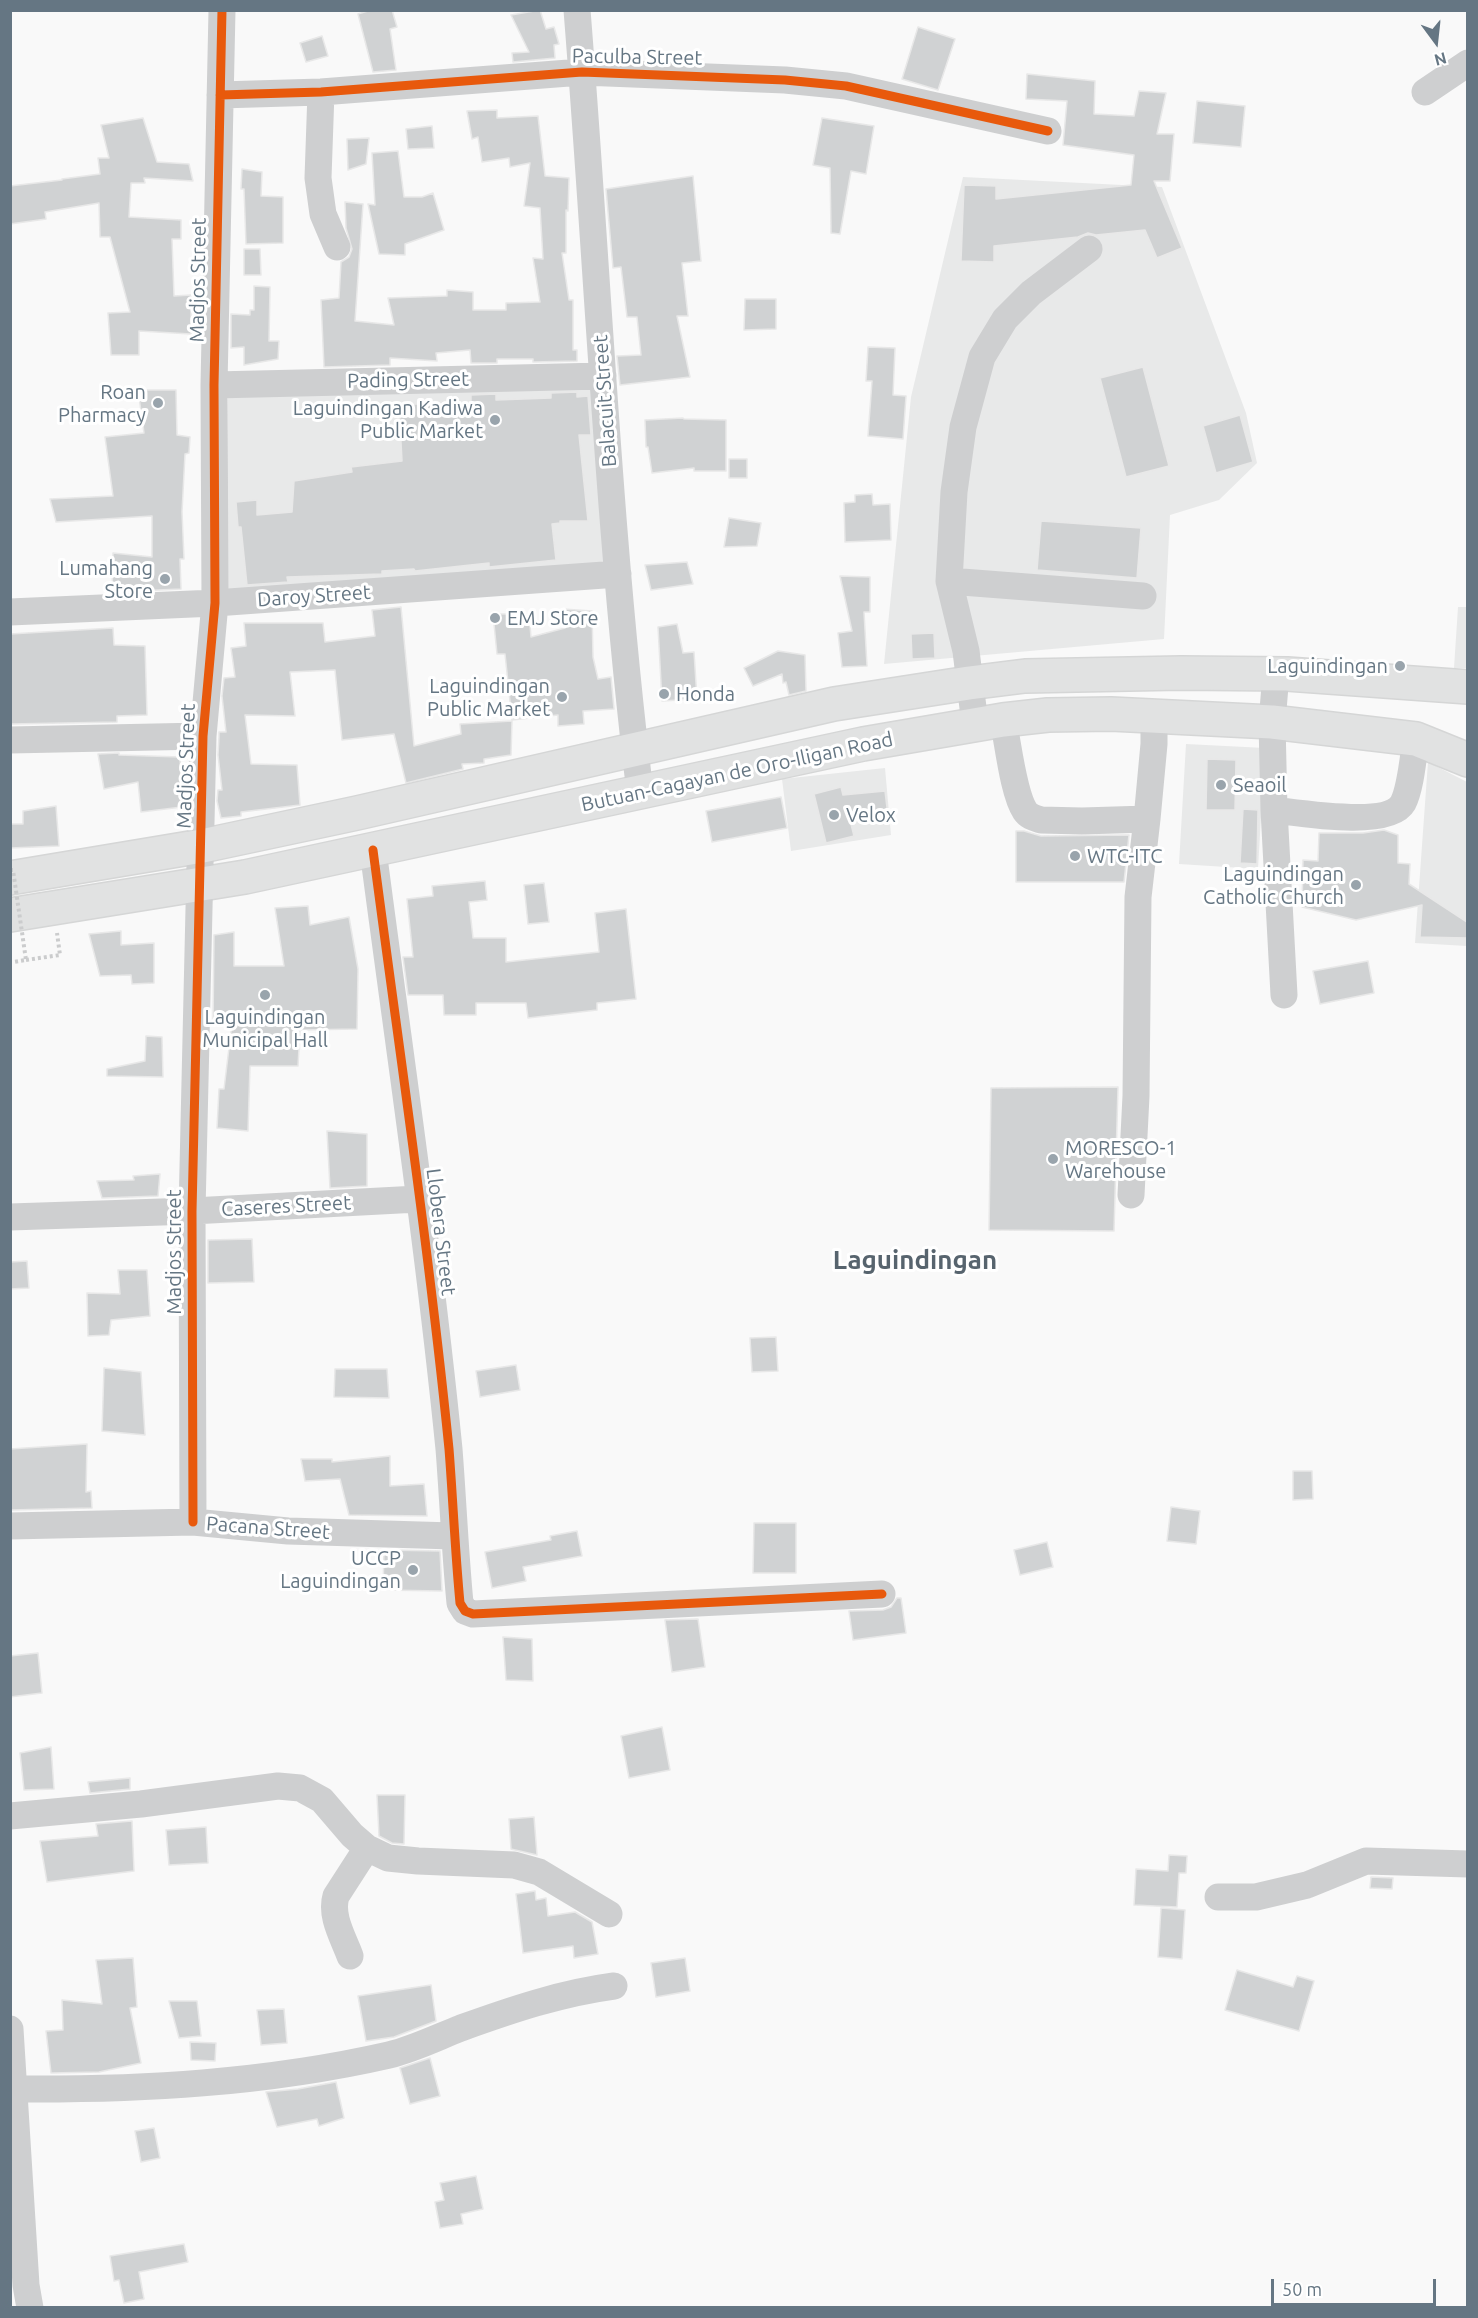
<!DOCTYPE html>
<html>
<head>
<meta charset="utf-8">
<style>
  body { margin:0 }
  #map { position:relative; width:1478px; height:2318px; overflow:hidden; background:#f9f9f9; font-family:Ubuntu,sans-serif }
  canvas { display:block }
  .frame { position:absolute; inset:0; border:12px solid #657683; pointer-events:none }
  .north { position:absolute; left:1406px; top:12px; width:60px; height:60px; -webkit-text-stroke:4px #fff; paint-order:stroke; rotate:165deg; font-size:16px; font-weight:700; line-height:24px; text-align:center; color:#657683 }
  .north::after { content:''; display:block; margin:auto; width:21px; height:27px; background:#657683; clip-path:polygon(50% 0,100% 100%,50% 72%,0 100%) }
  .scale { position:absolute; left:1271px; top:2279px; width:165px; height:27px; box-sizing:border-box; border:3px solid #657683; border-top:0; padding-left:8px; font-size:18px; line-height:21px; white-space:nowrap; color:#657683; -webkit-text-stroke:4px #fff; paint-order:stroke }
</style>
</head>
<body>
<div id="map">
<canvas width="1478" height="2318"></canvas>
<div class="frame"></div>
<div class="north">N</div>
<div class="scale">50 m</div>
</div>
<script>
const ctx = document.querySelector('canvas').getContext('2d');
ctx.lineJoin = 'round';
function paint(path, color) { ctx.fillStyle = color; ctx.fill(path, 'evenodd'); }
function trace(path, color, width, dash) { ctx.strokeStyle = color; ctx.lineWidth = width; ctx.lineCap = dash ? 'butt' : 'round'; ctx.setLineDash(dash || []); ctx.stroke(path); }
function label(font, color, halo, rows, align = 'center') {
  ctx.font = font + ' Ubuntu,sans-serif'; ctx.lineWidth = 6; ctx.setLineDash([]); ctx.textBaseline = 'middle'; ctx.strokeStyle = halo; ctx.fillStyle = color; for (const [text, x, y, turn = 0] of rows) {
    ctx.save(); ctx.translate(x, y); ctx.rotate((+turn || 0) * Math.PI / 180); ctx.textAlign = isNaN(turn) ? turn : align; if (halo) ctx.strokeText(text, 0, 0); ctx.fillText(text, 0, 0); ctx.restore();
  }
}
paint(new Path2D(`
  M963 177 1162 187 1246 413 1257 463 1219 500 1170 515 1164 639 884 664 911 397Z
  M594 388 611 564 226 595 228 395Z
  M1458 607H1467V668H1454Z
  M1186 744 1265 748 1258 869 1179 864Z
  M1428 762 1467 782V946L1415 943Z
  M885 768 891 835 791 851 782 779Z`), '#e8e9e9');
const building = new Path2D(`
  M371 10H392L397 27 390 29 396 70 373 72 358 14Z
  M540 10 546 29 554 27 559 44 554 45 555 58 513 62 512 53 529 52 511 15Z
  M918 27 955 39 938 90 902 79Z
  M322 36 328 56 306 62 300 43Z
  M1027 74 1095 81 1094 114 1134 116 1139 91 1166 93 1157 134H1174L1170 181H1154L1182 248 1157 258 1145 230 1096 235 1088 233 1078 237 994 246V262L961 261 964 185 996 186V199L1131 185 1134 155 1063 145 1067 101 1026 99Z
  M1197 101 1245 106 1241 147 1193 143Z
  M497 110V118L538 116 545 176 569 178 568 211 566 210V253H562L569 300H573V350H577V361L533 362V359H497V363H471L470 350 436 353 437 361 390 358V365L324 367 321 300 339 298 341 262 349 257 352 249 346 228 345 202 363 204 355 321 394 325 388 298 447 296V290L473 292V310H506V303L540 302 533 258 543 259 540 208 524 206 530 163 510 167 509 158 482 162 478 137 472 139 467 111Z
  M143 118 157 162 189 164 193 181 144 178 145 183H131L129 217 181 220V239H172L174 296 191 295V334L139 331V355H111L108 313 130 312 110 237H100L99 203 45 212 46 219 10 224V186L62 180V179L100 174 98 158H109L101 125Z
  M822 118 874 126 866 174 851 171 840 234 831 233 830 168 813 165Z
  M432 126 434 148 408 149 406 129Z
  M369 138 366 164 348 170 347 139Z
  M398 151 404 197H422L433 193 444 230 405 244V255L379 254 368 204 375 205 372 153Z
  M242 169 262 172 261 196 283 197V243L246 244 244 189H241Z
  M693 176 701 261 682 263 688 316H677L690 377 620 385 617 356 641 355 637 317H627L621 267 613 268 606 189Z
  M244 249H260L261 275H244Z
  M254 286 270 287 269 341H279L278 359 244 365V347L231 348V314L250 315V310H254Z
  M745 299H776V329L744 330Z
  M868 347 895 348 893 395 906 396 903 439 868 436 872 381H866Z
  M1143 367 1169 466 1126 477 1100 378Z
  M138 390H176L177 435 190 437 189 453 185 454 182 512 184 559H180L181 589 112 592 113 553 152 557V516L56 522 50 499 113 496 105 437 144 433Z
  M577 392V397L588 396 591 435H579L588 521H560V523L552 524 556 560 489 567V563L415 571 414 569 382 571V574L287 577 288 582 247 585 241 527H238L236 502 257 500V515L292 512 294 481 352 472 351 467 402 461 399 405 471 401V395L496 394V400L551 398V393Z
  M1240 415 1253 462 1216 473 1203 426Z
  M683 418 684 419 726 420V471H694V468L652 473 648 447H646L645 420Z
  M729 459H747V478H729Z
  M872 494 873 505 890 504 891 540 845 542 844 503 855 502V495Z
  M729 518 761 523 757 546 724 547Z
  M1041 521 1141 528 1137 578 1037 570Z
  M687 562 693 584 651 590 645 565Z
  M840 576 870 577V612H864L867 666 842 667 838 633 852 631Z
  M401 607 414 746 461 734 460 724 512 721 511 755 484 759V763L462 764 463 769 406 783 394 734 342 740 335 670 290 672 295 716 245 715 251 764 297 765 300 805 241 812V816L221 818 217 801 218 790H222L218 755 219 737V732H226L222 696 224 678 235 677 231 648 246 646 244 623H323L325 642 375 636 372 610Z
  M563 609 592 611 593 657 598 679 611 677 614 709 583 711 584 724 558 726V715L512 720 505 654H497L493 614H529L531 637 565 628Z
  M677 624 683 653 694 652 697 699 662 701 658 627Z
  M113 628 114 645 145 646 147 715 117 716V722L10 724V634Z
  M934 633 935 658 912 659 911 634Z
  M778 651 805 655 806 691 789 695 786 682 783 683 782 674 753 686 744 668Z
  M119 753V755L180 757 182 807 141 812 138 782 104 789 98 754Z
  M1207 759 1236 760 1235 810H1206Z
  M841 787 843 795 885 791 888 816 850 820 854 836 826 843 814 794Z
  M781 797 787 828 712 842 706 811Z
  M56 806 59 846 10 848V824H23V811Z
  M1243 809 1258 810 1257 864 1240 863Z
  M1384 830 1398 835V863L1410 864 1409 884 1467 922V938L1420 937 1422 905 1356 920 1302 907 1303 860 1318 861 1319 833H1363Z
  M1016 831H1024L1041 836 1129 835 1124 882H1016Z
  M485 881 487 900 469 902 473 938H506V962L599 952 595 913 626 909 636 999 597 1003V1010L528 1018 526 1003H476V1015H444L443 995H408L403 957H413L407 899 433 896 432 886Z
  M544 883 549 922 528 924 524 885Z
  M308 906 310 925 349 917 358 969 357 1029 300 1030 298 1066H250L248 1131 217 1128 219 1089H224L232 1023H213L214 935 234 932V966H284L275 908Z
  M121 931V945L154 943V983L132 984 131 975 100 976 89 934Z
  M1368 961 1374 993 1320 1004 1313 971Z
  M146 1036 162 1037 163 1077 107 1076V1069L145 1061Z
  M1118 1087 1114 1231 989 1230 991 1088Z
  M327 1131 367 1134V1186L330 1188Z
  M160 1174 158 1196 102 1198 97 1181 134 1180 133 1176Z
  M252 1239 254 1282 208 1283V1240Z
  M27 1261 29 1288 10 1289V1262Z
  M118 1270H147L150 1316 111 1320 109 1335 88 1336 87 1293 120 1294Z
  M776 1337 778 1371 752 1372 750 1338Z
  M516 1365 520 1390 480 1397 476 1371Z
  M104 1368 141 1372 145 1435 102 1431Z
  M335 1369H387L389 1398 334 1397Z
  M87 1444 86 1492 91 1491 92 1508 10 1510V1449Z
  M390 1456V1486L424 1484 427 1516 349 1515 340 1479 305 1481 301 1459H332V1462Z
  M1293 1471H1312L1313 1499 1293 1500Z
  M1171 1507 1200 1511 1196 1544 1167 1541Z
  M754 1523H796V1573H753Z
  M577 1531 582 1556 523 1567 526 1581 492 1588 485 1552 551 1540 550 1536Z
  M1047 1542 1053 1567 1020 1575 1014 1550Z
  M384 1550 440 1551 442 1591 383 1590Z
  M897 1598H901L906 1633 853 1640 849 1611 883 1610 891 1607Z
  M698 1619 705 1667 672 1672 665 1620Z
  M503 1637 532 1639 533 1681 506 1680Z
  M38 1653 42 1693 10 1697V1656Z
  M662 1727 670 1770 629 1778 621 1736Z
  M51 1747 54 1789 24 1790 20 1753Z
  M130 1778V1789L90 1793 88 1782Z
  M377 1795H405L404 1844 392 1843 379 1836Z
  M534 1817 537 1855 511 1849 509 1819Z
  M132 1821 134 1871 47 1882 40 1841 98 1836 96 1824Z
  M206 1827 208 1863 169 1865 166 1830Z
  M1169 1855 1187 1856 1186 1873H1179L1177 1907 1134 1905 1136 1869 1168 1871Z
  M1371 1877 1393 1878 1392 1889 1370 1888Z
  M535 1891 536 1900 546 1898 548 1916 575 1912 592 1922 598 1954 574 1958 573 1946 523 1953 516 1894Z
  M1161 1908 1185 1910 1182 1959 1158 1957Z
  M133 1958 137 2007 130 2008 141 2063 99 2072 51 2073 46 2031 63 2030 62 2000 102 2004 96 1960Z
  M685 1958 690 1991 656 1997 651 1963Z
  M1237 1970 1293 1987 1297 1976 1314 1981 1299 2031 1225 2010Z
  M431 1985 436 2021 394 2037 366 2041 358 1996Z
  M169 2001H197L201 2036 179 2038Z
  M284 2009 287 2043 261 2045 257 2010Z
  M190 2042 216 2043 215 2061 191 2060Z
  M430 2058 440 2096 410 2104 400 2068Z
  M336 2082 344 2118 319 2126 317 2119 277 2127 266 2092 298 2089Z
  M154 2128 160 2158 141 2162 135 2131Z
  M476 2176 483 2209 461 2214 463 2224 440 2228 435 2202 444 2200 440 2183Z
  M184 2244 188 2262 139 2272 144 2299 124 2303 119 2280 114 2281 110 2256Z`);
paint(building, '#d0d2d3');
trace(building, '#e8e8e8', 1.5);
const highway = new Path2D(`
  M10 878 202 846 357 813 834 704 969 683 1025 676 1181 673 1287 674 1468 687
  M10 915 245 877 863 744 1003 720 1048 715 1111 714 1272 722 1416 739 1468 760`);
trace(highway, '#d5d6d6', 36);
trace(new Path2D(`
  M26 960 60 955 57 933`), '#cbcccd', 4, [3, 3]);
trace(new Path2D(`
  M577 10C598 271 608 532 640 792
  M321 92 318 178 323 214 337 247
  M1425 92 1468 63
  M220 95 321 92 582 72 785 80 846 86 1048 131
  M214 385 603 376
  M949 581 1143 596
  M10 612 215 603 618 574
  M1276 674 1272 722 1274 810C1300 813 1389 828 1403 803 1411 787 1413 757 1416 739
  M1003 720C1008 742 1013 793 1025 811 1029 817 1035 818 1041 820L1082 821 1147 819 1154 744V715
  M975 724 966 651 949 581 954 492 963 427 982 357 1005 319 1031 293 1089 249
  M10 740 203 736
  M1274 810 1284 995
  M373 850C399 1049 429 1249 449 1449 453 1500 455 1551 460 1603L465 1611 473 1614 882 1594
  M1131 1195 1136 1096 1138 897 1147 819
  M10 1217 192 1211 418 1199
  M193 1522 192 1211 203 736 215 603 214 385 222 10
  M10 1526 193 1522 288 1531 453 1536
  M10 1816 141 1804 278 1786 300 1788 322 1800 352 1835 367 1848 388 1858 418 1861 514 1865 539 1872 609 1914
  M1218 1897H1256L1307 1885 1366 1861 1468 1864
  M350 1956C343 1937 330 1916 336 1896L367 1848
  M10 2029 26 2285 30 2308
  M15 2089C141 2090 266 2083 389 2055 414 2049 438 2037 461 2028 511 2010 561 1993 614 1986`), '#cecfd0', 27);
trace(highway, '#e1e2e2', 33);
trace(new Path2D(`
  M10 870H13L26 960 14 962`), '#cbcccd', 4, [3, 3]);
trace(new Path2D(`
  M220 95 321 92 582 72 785 80 846 86 1048 131
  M373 850C399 1049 429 1249 449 1449 453 1500 455 1551 460 1603L465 1611 473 1614 882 1594
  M193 1522 192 1211 203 736 215 603 214 385 222 10`), '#e8590c', 9);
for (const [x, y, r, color] of [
  [158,403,6,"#99a4ac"],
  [495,420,6,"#99a4ac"],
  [165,579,6,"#99a4ac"],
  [495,618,6,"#99a4ac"],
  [1400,666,6,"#99a4ac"],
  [664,694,6,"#99a4ac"],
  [562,697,6,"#99a4ac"],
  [1221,785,6,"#99a4ac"],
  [834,815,6,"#99a4ac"],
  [1075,856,6,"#99a4ac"],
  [1356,885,6,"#99a4ac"],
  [265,995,6,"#99a4ac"],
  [1053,1159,6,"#99a4ac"],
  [413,1570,6,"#99a4ac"]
]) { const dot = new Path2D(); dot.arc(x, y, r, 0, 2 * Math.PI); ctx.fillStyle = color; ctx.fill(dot); trace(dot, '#fff', 2); }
label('20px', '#657683', '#fff', [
  ["Paculba Street",637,57,1],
  ["Madjos Street",198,280,-89],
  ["Pading Street",408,380,-1],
  ["Balacuit Street",605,401,-94],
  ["Daroy Street",314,596,-4],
  ["Madjos Street",186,766,-88],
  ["Butuan-Cagayan de Oro-Iligan Road",737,772,-12],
  ["Caseres Street",286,1206,-3],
  ["Llobera Street",441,1232,83],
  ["Madjos Street",174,1252,-90],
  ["Pacana Street",268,1528,4]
]);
label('20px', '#657683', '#fff', [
  ["Roan",146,392],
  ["Pharmacy",146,415],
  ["Laguindingan Kadiwa",483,408],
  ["Public Market",483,431],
  ["Lumahang",153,568],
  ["Store",153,591],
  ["EMJ Store",507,618,"left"],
  ["Laguindingan",1388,666],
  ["Laguindingan",550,686],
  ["Public Market",550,709],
  ["Honda",676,694,"left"],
  ["Seaoil",1233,785,"left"],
  ["Velox",846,815,"left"],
  ["WTC-ITC",1087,856,"left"],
  ["Laguindingan",1344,874],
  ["Catholic Church",1344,897],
  ["Laguindingan",265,1017,"center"],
  ["Municipal Hall",265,1040,"center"],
  ["MORESCO-1",1065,1148,"left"],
  ["Warehouse",1065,1171,"left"],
  ["UCCP",401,1558],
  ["Laguindingan",401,1581]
], 'right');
label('bold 26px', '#57646e', '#fff', [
  ["Laguindingan",915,1260]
]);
</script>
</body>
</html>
